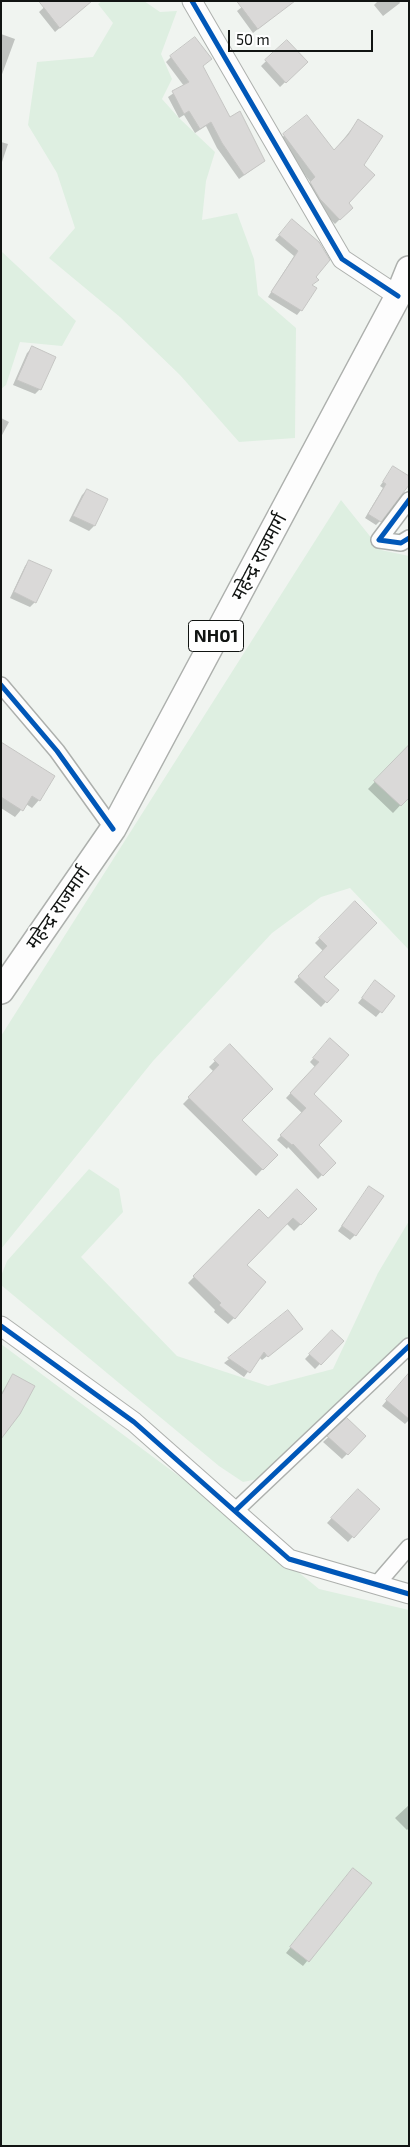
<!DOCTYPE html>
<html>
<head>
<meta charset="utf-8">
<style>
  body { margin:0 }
  #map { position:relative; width:410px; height:2147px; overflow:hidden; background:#f0f4f0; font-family:"Exo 2",sans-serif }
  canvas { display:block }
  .frame { position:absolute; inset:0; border:2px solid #111412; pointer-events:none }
  .scale { position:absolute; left:228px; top:30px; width:145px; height:22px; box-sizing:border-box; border:2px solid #111412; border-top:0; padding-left:6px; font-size:15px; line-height:18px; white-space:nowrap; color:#111412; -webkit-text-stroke:4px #fff; paint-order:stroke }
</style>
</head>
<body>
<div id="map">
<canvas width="410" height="2147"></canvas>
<div class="frame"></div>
<div class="scale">50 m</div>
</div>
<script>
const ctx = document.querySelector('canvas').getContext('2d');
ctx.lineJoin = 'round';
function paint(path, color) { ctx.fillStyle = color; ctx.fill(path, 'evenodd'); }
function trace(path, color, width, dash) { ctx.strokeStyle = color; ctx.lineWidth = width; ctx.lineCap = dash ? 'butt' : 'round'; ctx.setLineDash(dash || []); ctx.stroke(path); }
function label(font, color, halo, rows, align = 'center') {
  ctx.font = font + ' "Exo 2","Noto Sans Devanagari",sans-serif'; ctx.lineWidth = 4; ctx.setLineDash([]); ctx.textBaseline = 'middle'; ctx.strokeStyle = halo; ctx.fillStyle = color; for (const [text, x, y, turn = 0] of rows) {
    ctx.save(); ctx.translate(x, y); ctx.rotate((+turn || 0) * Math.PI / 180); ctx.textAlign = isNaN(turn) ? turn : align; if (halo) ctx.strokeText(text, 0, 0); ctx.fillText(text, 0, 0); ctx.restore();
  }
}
paint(new Path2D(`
  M102 1H144L160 12 177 11 161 54 172 79 162 99 179 118 215 152 206 181 202 220 237 213 254 259 258 295 296 328 295 438 239 442 180 375 120 317 49 258 75 228 57 173 28 125 37 62 93 57 113 23 98 4Z
  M1 251 76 321 62 346 20 342 6 385 1 389Z
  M341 500 381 550 409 556V950L350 888 321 897 272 933 153 1061 1 1249V1036Z
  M89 1169 119 1189 123 1212 81 1257 177 1356 268 1386 333 1369 378 1273 409 1221V1338L258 1479 243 1482 219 1466 1 1285V1276L7 1261Z
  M1 1344 199 1491 319 1589 409 1610V2146H1Z`), '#deefe1');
paint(new Path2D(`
  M51 1H90L55 32 39 12Z
  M378 1H399L400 3 383 16 374 5Z
  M242 7 284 8 253 33 237 11Z
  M1 34 15 39 1 77Z
  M287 41 306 62 280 87 261 66Z
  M171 57 202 66 229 118 264 161 239 179 217 148 206 126 195 133 184 115 179 118 168 97 184 86 166 62Z
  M307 117 334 151 358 121 362 165 347 203 351 208 335 224 315 204 306 188 311 183 279 140Z
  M1 142 8 144 1 165Z
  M287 226 314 277 301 310 297 315 268 297 294 256 275 240Z
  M32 348 40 389 35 394 13 385 27 353Z
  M1 418 9 422 1 437Z
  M390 472 380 521 376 525 365 518 383 488 380 486Z
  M87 490 94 526 89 531 69 521 82 495Z
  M30 561 35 602 30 607 10 598 25 566Z
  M1 744 39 800 32 808 26 804 15 817 1 808Z
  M409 746V796L393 813 368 789Z
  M355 903 322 977 337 990 321 1007 294 982 323 951 315 943Z
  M371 987 394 996 376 1017 358 1003Z
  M326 1044 313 1094 317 1145 334 1163 318 1179 288 1147 287 1149 277 1140 302 1113 286 1098 315 1067 310 1062Z
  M230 1046 240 1120 276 1155 256 1176 183 1104 214 1072 209 1067Z
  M369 1188 355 1235 350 1240 338 1231Z
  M316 1209 294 1231 286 1223 245 1265 234 1318 228 1324 214 1312 215 1310 188 1283 259 1211 268 1220Z
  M288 1312 296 1333 262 1360 259 1357 244 1377 224 1363Z
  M332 1331 342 1341 315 1369 305 1359Z
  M13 1376 1 1437V1394Z
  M396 1389 409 1391V1420L405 1424 382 1406Z
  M347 1420 365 1436 342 1459 323 1442Z
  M353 1495 378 1509 348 1542 327 1523Z
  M409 1805V1828L407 1830 395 1818Z
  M349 1874 371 1883 303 1966 286 1953Z`), '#0003');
const building = new Path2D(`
  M39 1H92L60 28Z
  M237 1H295L258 29Z
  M195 37 212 59 203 66 230 117 240 111 265 161 244 175 222 143 211 122 200 129 189 111 184 114 172 91 189 82 170 56Z
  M287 40 308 62 286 83 265 60Z
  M307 115 334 150 348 135 358 119 383 136 364 165 375 175 349 203 353 208 340 220 320 199 310 182 315 177 283 134Z
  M292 219 319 242 330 260 316 277 319 280 312 285 317 288 302 311 271 292 298 251 279 235Z
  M32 346 56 357 41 390 17 380Z
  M393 466 409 476V485L381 522 368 514 386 484 383 482Z
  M87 489 108 499 95 526 73 516Z
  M29 560 52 570 36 603 14 592Z
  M1 742 55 776 40 801 32 796 23 811 1 797Z
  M409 745V798L401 806 374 781Z
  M355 901 377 923 324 977 339 990 327 1003 298 976 327 946 319 938Z
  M375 980 395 996 382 1013 362 998Z
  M330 1038 349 1055 314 1094 342 1121 319 1145 336 1163 323 1176 293 1144 292 1145 280 1135 306 1108 290 1093 319 1062 313 1058Z
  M230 1044 273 1089 242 1120 278 1155 263 1170 188 1097 219 1065 214 1060Z
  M369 1186 384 1196 356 1236 342 1226Z
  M297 1189 317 1209 301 1225 293 1218 247 1265 266 1282 235 1319 219 1305 221 1303 193 1276 259 1209 268 1218Z
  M288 1310 303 1329 268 1357 264 1352 250 1373 228 1358Z
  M332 1330 344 1341 321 1365 309 1354Z
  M409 1373V1419L386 1400Z
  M13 1374 35 1386 20 1414 1 1439V1396Z
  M347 1418 366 1436 348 1455 327 1436Z
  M358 1489 380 1509 354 1538 331 1518Z
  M353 1868 372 1883 309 1962 290 1947Z`);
paint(building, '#dad9d8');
trace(building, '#c5c5c3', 1);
const minor = new Path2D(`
  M409 500 379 540 401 543 409 538
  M1 685 57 751 113 829
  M235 1511 409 1346
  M377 1584 409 1547`);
const tertiary = new Path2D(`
  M192 1 342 259 398 296
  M1 1326 134 1422 289 1559 409 1594`);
const trunk = new Path2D(`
  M1 991 113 829 398 296 409 269`);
trace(minor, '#adb0ad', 18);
trace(tertiary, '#adb0ad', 21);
trace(trunk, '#adb0ad', 28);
trace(minor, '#fdfdfd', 15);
trace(tertiary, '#fdfdfd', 19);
trace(trunk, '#fdfdfd', 25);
trace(new Path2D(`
  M192 1 342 259 398 296
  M409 500 379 540 401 543 409 538
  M1 685 57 751 113 829
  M1 1326 134 1422 289 1559 409 1594
  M235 1511 409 1346`), '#0057b8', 5);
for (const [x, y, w] of [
  [216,636,55]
]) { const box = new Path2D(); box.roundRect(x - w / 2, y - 15.5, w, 31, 4); ctx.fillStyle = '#fff'; ctx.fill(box); trace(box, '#111412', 1); }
label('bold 18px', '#111412', null, [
  ["NH01",216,636]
]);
label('19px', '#111412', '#fff', [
  ["महेन्द्र राजमार्ग",259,557,-62],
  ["महेन्द्र राजमार्ग",58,908,-55]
]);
</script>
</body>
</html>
